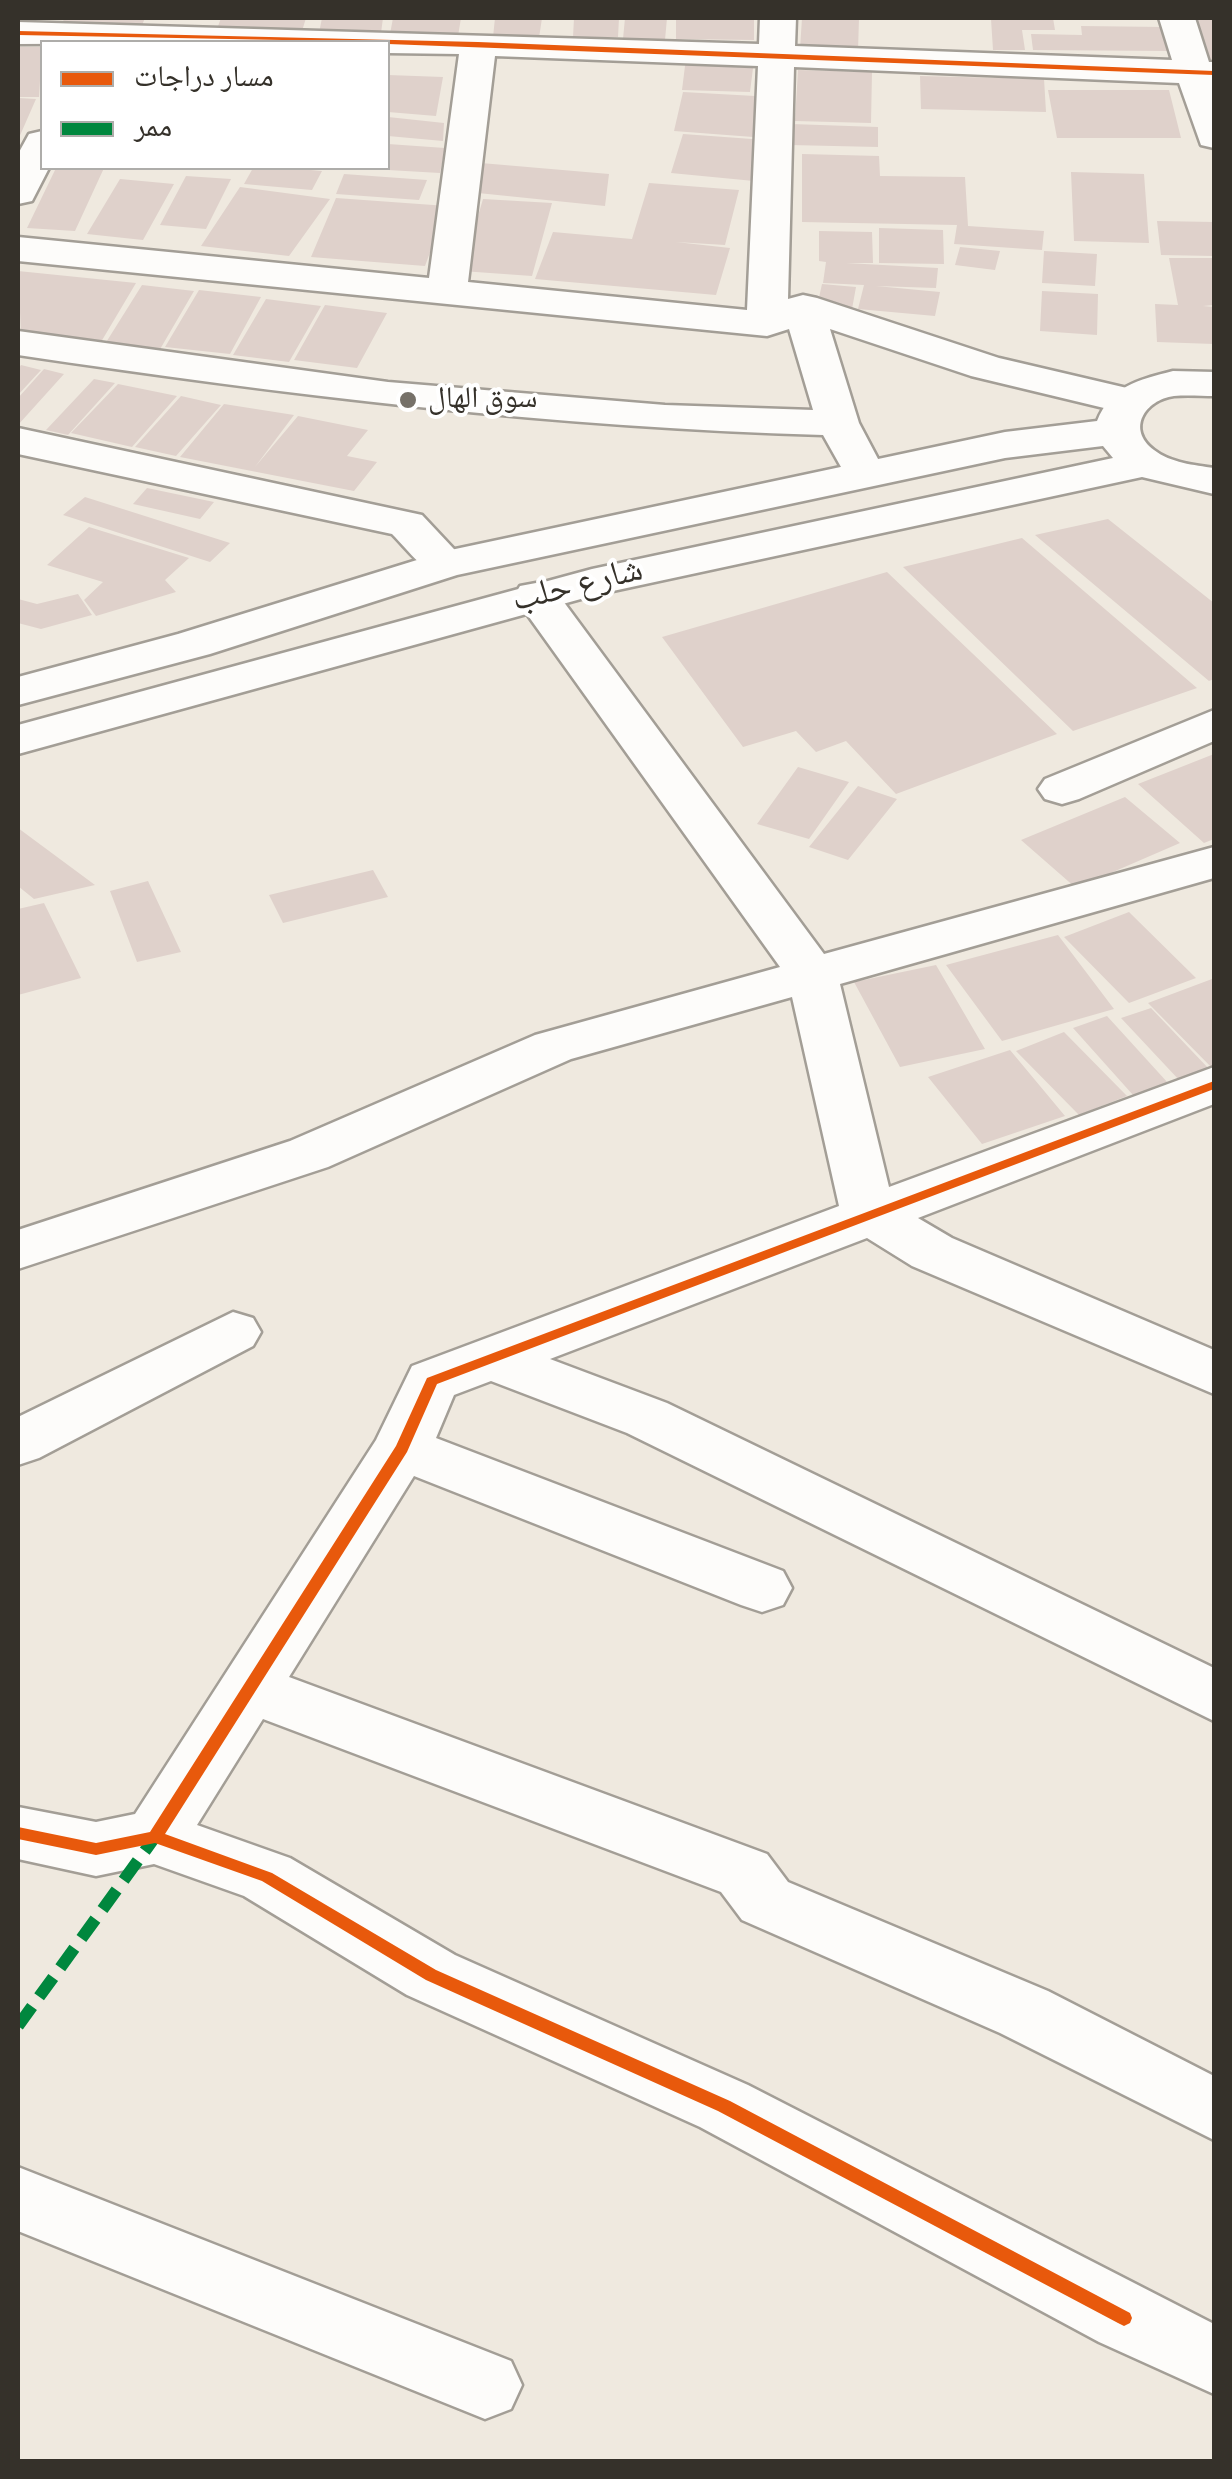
<!DOCTYPE html>
<html>
<head>
<meta charset="utf-8">
<style>
  body { margin:0 }
  #map { position:relative; width:1232px; height:2479px; overflow:hidden; background:#efe9df; font-family:"Source Sans 3","Noto Naskh Arabic",sans-serif }
  canvas { display:block }
  .frame { position:absolute; inset:0; border:20px solid #35312a; pointer-events:none }
  .legend { position:absolute; left:40px; top:40px; width:350px; height:130px; box-sizing:border-box; background:#fff; border:2px solid #aeadaa; margin:0; padding:12px 18px; list-style:none; font-size:30px; color:#35312a }
  .legend li { display:flex; align-items:center; gap:20px; height:50px }
  .legend b { width:50px; border:2px solid #aeadaa }
</style>
</head>
<body>
<div id="map">
<canvas width="1232" height="2479"></canvas>
<div class="frame"></div>
<ul class="legend">
<li><b style="height:12px;background:#e8590c"></b>مسار دراجات</li>
<li><b style="height:12px;background:#00873e"></b>ممر</li>
</ul>
</div>
<script>
const ctx = document.querySelector('canvas').getContext('2d');
ctx.lineJoin = 'round';
function paint(path, color) { ctx.fillStyle = color; ctx.fill(path, 'evenodd'); }
function trace(path, color, width, dash) { ctx.strokeStyle = color; ctx.lineWidth = width; ctx.lineCap = dash ? 'butt' : 'round'; ctx.setLineDash(dash || []); ctx.stroke(path); }
function label(font, color, halo, rows, align = 'center') {
  ctx.font = font + ' "Source Sans 3","Noto Naskh Arabic",sans-serif'; ctx.lineWidth = 8; ctx.setLineDash([]); ctx.textBaseline = 'middle'; ctx.strokeStyle = halo; ctx.fillStyle = color; for (const [text, x, y, turn = 0] of rows) {
    ctx.save(); ctx.translate(x, y); ctx.rotate((+turn || 0) * Math.PI / 180); ctx.textAlign = isNaN(turn) ? turn : align; if (halo) ctx.strokeText(text, 0, 0); ctx.fillText(text, 0, 0); ctx.restore();
  }
}
paint(new Path2D(`
  M64 18H145L142 25 63 22Z
  M221 18H306L302 31 217 29Z
  M322 18H383L381 33H319Z
  M393 18H461L458 36 390 34Z
  M495 18H542L539 38 493 37Z
  M574 18H619L618 37H573Z
  M625 18H667L665 40 623 39Z
  M676 18H754V40L676 39Z
  M802 18H859L858 51 800 49Z
  M1053 18 1055 30H1022L1025 50H993L991 19Z
  M1196 18H1214V59H1209Z
  M1081 26 1164 27 1168 51 1033 50 1031 34 1082 35Z
  M18 47H42L39 97H18Z
  M686 58 754 60 750 92 682 90Z
  M798 70 872 72 871 123 795 121Z
  M388 75 443 77 436 116 388 112Z
  M920 76 1044 79 1046 112 921 109Z
  M1048 90H1169L1181 138H1057Z
  M683 92 755 96 753 137 674 131Z
  M18 98 36 99 18 140Z
  M388 117 444 123 443 141 388 136Z
  M791 124 878 127V147L790 145Z
  M683 134 766 140 754 181 671 173Z
  M388 144 445 148 440 173 388 170Z
  M802 154 879 156 880 176 965 177 968 226 1044 231 1042 250 954 244 957 225 802 222Z
  M481 163 609 174 605 206 478 193Z
  M56 168H104L75 231 27 228Z
  M253 168H288L322 171 312 190 244 184Z
  M1071 172 1144 174 1149 243 1074 241Z
  M344 174 427 180 419 200 336 194Z
  M186 176 231 179 206 229 160 225Z
  M120 179 174 184 143 240 87 234Z
  M649 183 739 190 725 245 676 242 730 248 716 295 535 279 553 232 632 239Z
  M240 187 330 199 289 256 201 246Z
  M336 198 447 206 425 266 311 257Z
  M483 199 552 203 532 276 462 271Z
  M1157 221 1214 222V256L1161 255Z
  M879 228 943 230 944 264 879 263Z
  M819 231 872 232 873 263H846L938 268 936 288 876 286 940 292 935 316 858 309 864 285 823 283 826 262 819 261Z
  M960 247 1000 251 995 270 955 265Z
  M1044 251 1097 254 1095 286 1042 283Z
  M1169 258H1214V305L1203 306 1214 307V344L1157 342 1155 304 1178 305Z
  M18 271 136 283 101 342 21 333Z
  M822 284 856 287 852 309 817 307Z
  M142 285 194 291 159 351 105 344Z
  M199 290 261 297 230 354 165 347Z
  M1042 291 1098 294 1097 335 1040 331Z
  M266 299 321 306 289 362 233 355Z
  M325 305 387 313 357 368 294 360Z
  M21 365 41 370 18 395V369Z
  M44 369 64 374 18 425V398Z
  M94 379 115 383 68 435 46 430Z
  M118 384 177 396 132 447 71 433Z
  M181 396 221 405 176 456 135 447Z
  M224 404 294 415 255 467 298 416 368 430 347 456 377 462 354 491 180 457Z
  M147 488 214 502 200 519 133 504Z
  M85 497 230 543 210 562 63 515Z
  M1108 519 1214 603V679L1209 681 1035 535Z
  M89 527 189 558 165 580 176 592 96 616 84 600 103 582 47 565Z
  M1022 538 1197 688 1073 731 903 567Z
  M887 572 1057 734 896 794 846 741 816 752 796 731 743 747 662 637Z
  M78 594 92 615 41 629 18 623V599L37 604Z
  M1214 754V839L1204 843 1138 784Z
  M798 767 849 782 809 839 757 824Z
  M858 786 897 799 848 860 809 847Z
  M1125 797 1180 843 1076 888 1021 840Z
  M18 828 95 885 34 899 18 886Z
  M373 870 388 897 283 923 269 895Z
  M148 881 181 952 137 962 110 891Z
  M44 903 81 978 18 995V909Z
  M1129 912 1196 978 1129 1003 1064 937Z
  M1058 935 1114 1009 1002 1041 946 965Z
  M936 965 985 1049 900 1067 854 982Z
  M1212 979 1214 981V1070L1148 1003Z
  M1151 1008 1210 1070 1180 1081 1121 1018Z
  M1107 1016 1168 1083 1133 1095 1073 1028Z
  M1064 1032 1127 1096 1079 1115 1016 1051Z
  M1010 1050 1065 1116 982 1144 928 1077Z`), '#dfd1cb');
const minor = new Path2D(`
  M760 18H796L795 46 1172 60 1159 18H1195L1209 62H1214V148L1201 145 1179 83 794 67 788 299 803 295 817 298 999 358 1144 392 1150 401 1144 410 1129 414 971 376 830 329 859 423 886 474 880 483 865 487 850 483 823 435C549 427 288 395 18 355V331L388 382 665 405 813 410 789 329 767 336 18 261V237L429 278 459 54 388 53V42L18 44V22L759 44ZM495 56 758 66 747 310 468 282Z
  M42 131V168H49L32 201 18 204V154L29 134Z
  M18 428 422 515 468 564 462 573C428 582 414 556 392 534L18 454Z
  M536 583 552 586 824 954 1214 847V878L840 984 889 1187 1214 1067V1104L918 1218 952 1238 1214 1350V1394L912 1266 867 1238 550 1359 667 1403 1214 1668V1721L627 1433 491 1381 454 1395 436 1438 783 1571 792 1588 783 1605 762 1612 741 1605 414 1476 289 1677 767 1854 788 1882 1048 1991 1214 2076V2140L1000 2033 742 1920 721 1892 263 1719 197 1825 290 1858 455 1955 748 2085 1214 2324V2394L1099 2342 700 2127 407 1995 244 1896 154 1864 96 1876 18 1859V1807L96 1822 135 1814 376 1440 412 1366 839 1206 792 997 571 1059 328 1167 18 1269V1230L290 1141 535 1035 780 967 514 596 520 586Z
  M1214 710V741L1079 799 1062 804 1045 799 1038 789 1045 779Z
  M233 1312 253 1318 261 1332 253 1346 39 1458 18 1465V1417Z
  M18 2167 511 2361 522 2385 511 2409 485 2419 18 2231Z`);
const major = new Path2D(`
  M1173 371 1214 372V396C1202 396 1187 395 1174 396 1145 400 1126 429 1154 450 1171 463 1194 465 1214 468V494L1142 477 599 594 18 754V725L592 569 1113 458 1103 446 1005 458 457 575 210 654 18 705V677L178 634 446 551 1005 432 1097 421C1111 386 1138 380 1173 371Z`);
trace(minor, '#a39e96', 5);
trace(major, '#a39e96', 5);
paint(minor, '#fdfcfa');
paint(major, '#fdfcfa');
trace(new Path2D(`
  M18 2026 155 1837`), '#00873e', 12, [24, 12]);
paint(new Path2D(`
  M18 31 478 42 1214 71V75L388 44V42L18 35Z
  M1214 1081V1089L437 1384 407 1452 165 1834 272 1873 436 1970 730 2101 1130 2313 1132 2318 1130 2323 1124 2326 1118 2323 718 2111 426 1980 262 1881 155 1843 96 1855 18 1839V1827L96 1843 150 1832 396 1446 427 1378Z`), '#e8590c');
for (const [x, y, r, color] of [
  [408,400,10,"#767169"]
]) { const dot = new Path2D(); dot.arc(x, y, r, 0, 2 * Math.PI); ctx.fillStyle = color; ctx.fill(dot); trace(dot, '#fff', 4); }
label('30px', '#35312a', '#fff', [
  ["سوق الهال",428,400]
], 'left');
label('35px', '#35312a', '#fff', [
  ["شارع حلب",578,587,-14]
]);
</script>
</body>
</html>
